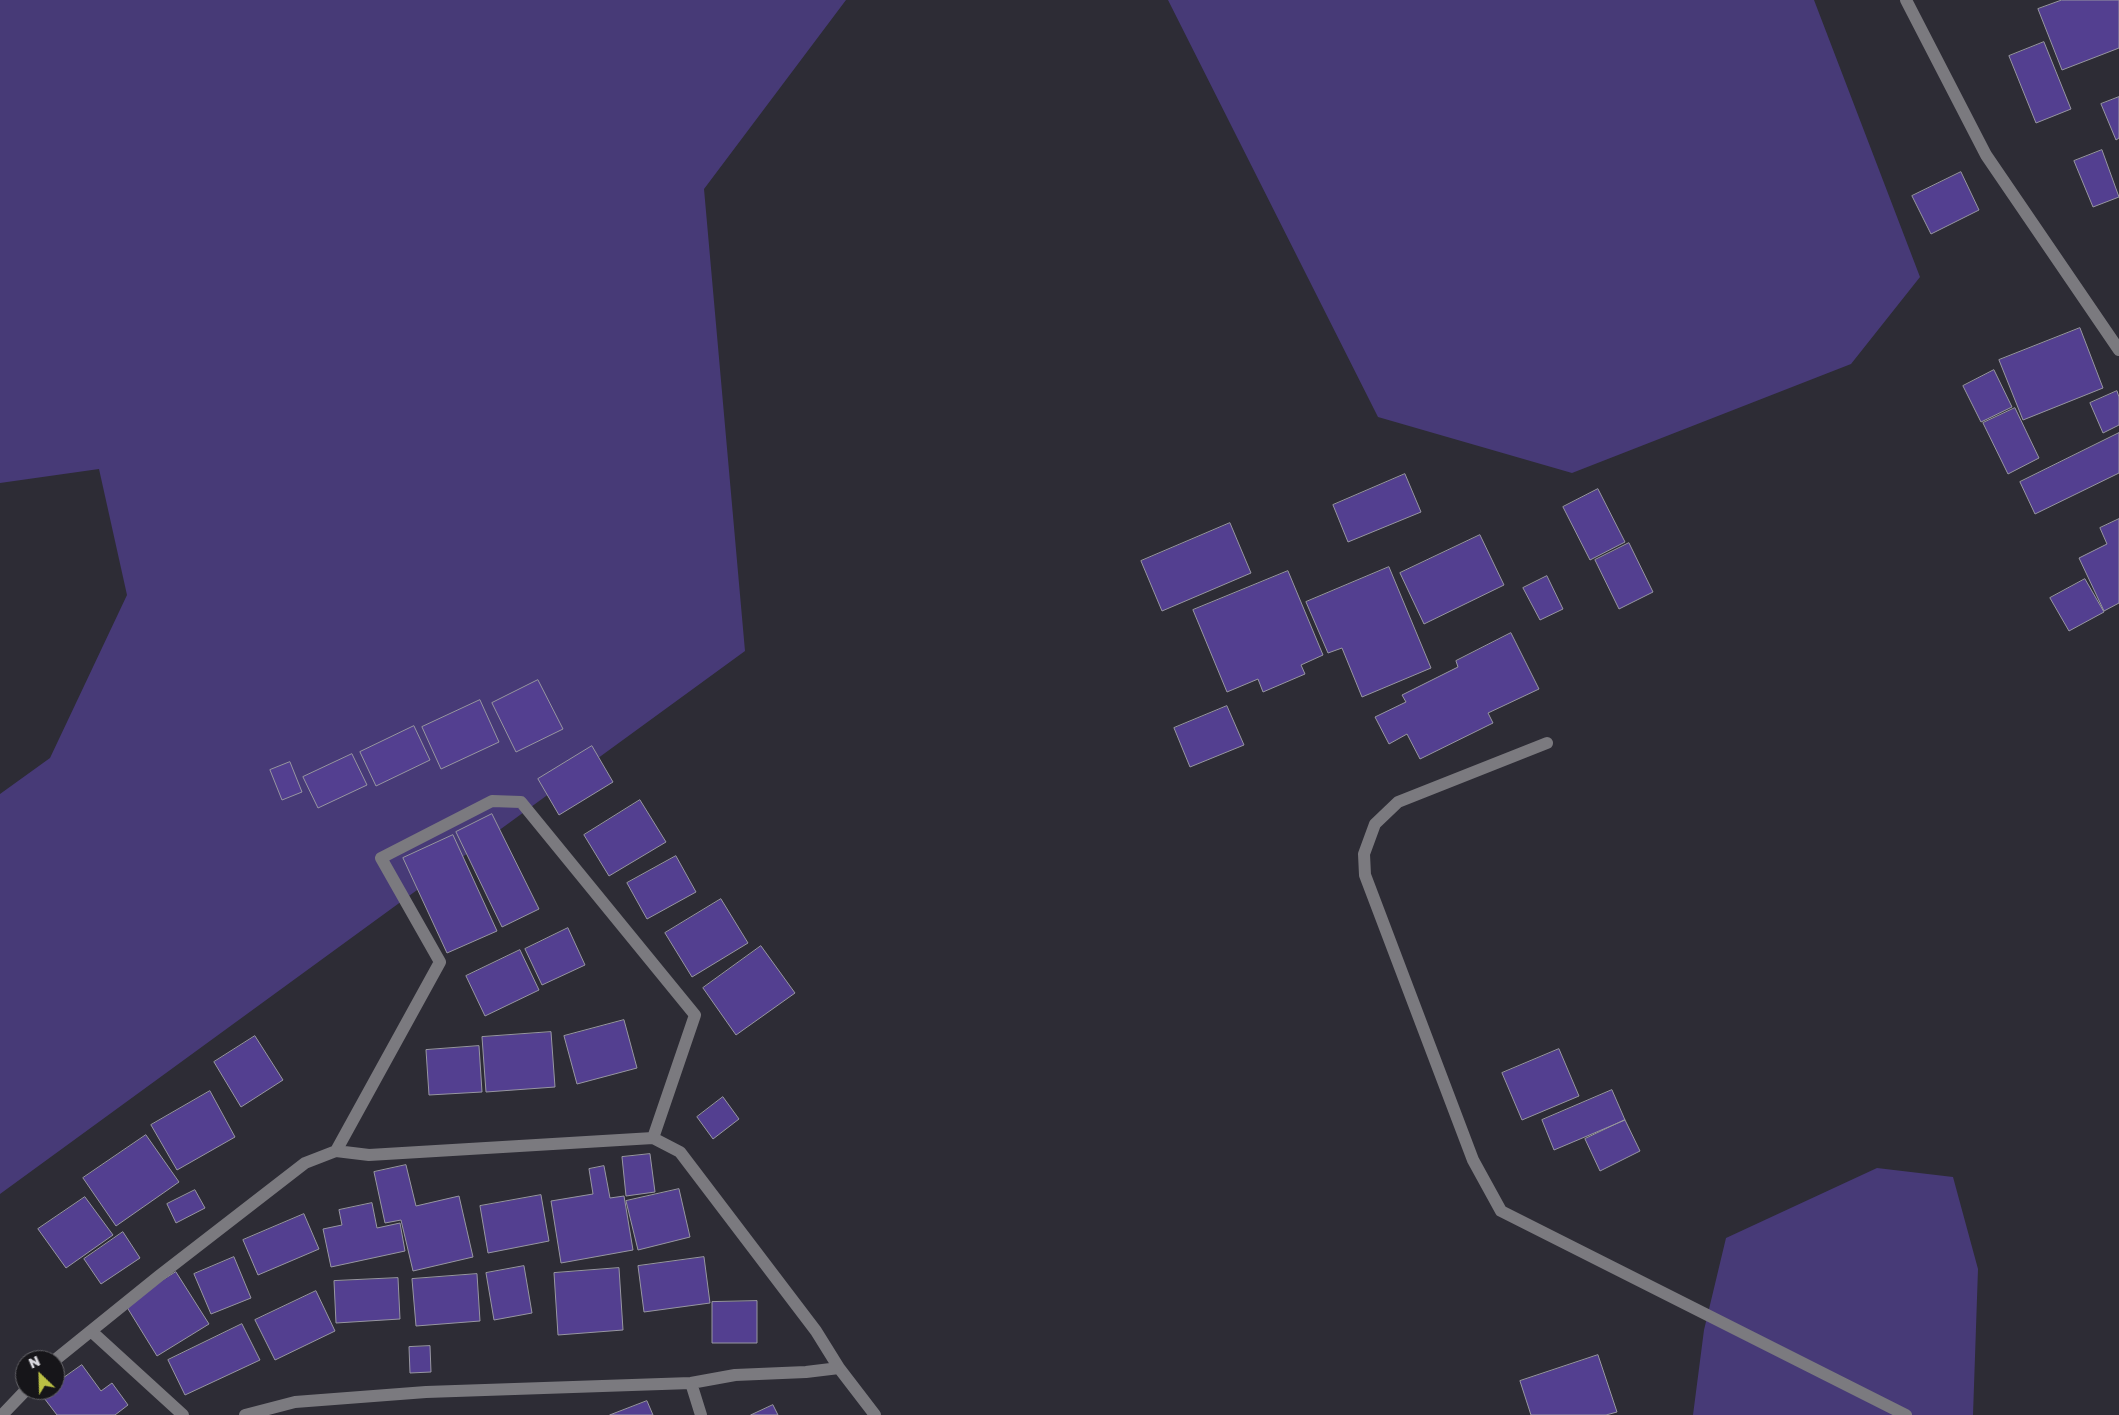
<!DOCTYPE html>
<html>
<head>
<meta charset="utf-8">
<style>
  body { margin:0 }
  #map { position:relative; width:2119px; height:1415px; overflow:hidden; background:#2d2c35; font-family:"Golos Text",sans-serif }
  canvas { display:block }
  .north { position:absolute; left:15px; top:1350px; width:50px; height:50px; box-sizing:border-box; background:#161519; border:1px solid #646368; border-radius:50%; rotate:336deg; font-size:14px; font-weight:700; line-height:20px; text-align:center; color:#d9d8de }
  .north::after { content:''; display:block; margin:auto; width:18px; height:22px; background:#bbc044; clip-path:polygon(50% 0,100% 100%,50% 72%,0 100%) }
</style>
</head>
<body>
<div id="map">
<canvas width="2119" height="1415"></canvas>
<div class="north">N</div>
</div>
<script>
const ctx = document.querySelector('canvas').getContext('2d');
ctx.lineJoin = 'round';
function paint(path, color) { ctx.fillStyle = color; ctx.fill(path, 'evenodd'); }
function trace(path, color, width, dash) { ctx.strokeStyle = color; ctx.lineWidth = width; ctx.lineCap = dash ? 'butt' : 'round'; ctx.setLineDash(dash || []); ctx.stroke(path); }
paint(new Path2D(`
  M0 0H846L704 189 745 651 0 1194V794L50 758 127 595 99 469 0 483Z
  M1168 0H1814L1920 277 1851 364 1572 473 1378 417Z
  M1877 1168 1953 1177 1978 1269 1973 1415H1693L1704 1330 1726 1238Z`), '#473a77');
const building = new Path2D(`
  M2062 0H2119V48L2062 70 2038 9Z
  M2044 42 2071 109 2036 123 2009 56Z
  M2119 97V138L2116 140 2101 104Z
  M2102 150 2119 197 2093 207 2074 161Z
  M1961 172 1979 210 1931 234 1912 196Z
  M2080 328 2103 388 2023 420 1999 360Z
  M1994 370 2012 407 1981 422 1963 386Z
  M2117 391 2119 397V425L2103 433 2090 403Z
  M2015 408 2039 458 2008 474 1983 423Z
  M2119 433V473L2035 514 2020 482Z
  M1405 474 1421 512 1348 542 1333 505Z
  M1598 489 1625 542 1590 560 1563 507Z
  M2119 519V603L2104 611 2079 558 2107 544 2100 528Z
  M1230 523 1251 573 1162 611 1141 561Z
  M1480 535 1504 585 1424 624 1400 573Z
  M1629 543 1653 592 1619 609 1595 560Z
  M1389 567 1431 668 1362 697 1342 648 1328 653 1306 602Z
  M1288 571 1323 655 1301 665 1305 674 1263 692 1258 679 1227 692 1193 610Z
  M1547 576 1563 609 1540 620 1523 588Z
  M2085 579 2104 612 2069 631 2050 598Z
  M1511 633 1539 689 1488 713 1493 723 1420 759 1407 734 1389 744 1375 717 1406 702 1402 695 1458 667 1456 661Z
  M538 680 563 729 516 752 492 703Z
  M480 700 499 742 441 769 422 727Z
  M1227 706 1244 745 1190 767 1174 728Z
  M414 726 430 760 376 786 360 752Z
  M592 746 613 782 559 815 538 779Z
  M352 754 367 785 318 808 303 777Z
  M290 762 302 792 282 800 270 770Z
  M640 800 666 842 609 876 584 835Z
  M492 814 539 909 502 927 456 832Z
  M453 835 497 931 447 953 403 858Z
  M676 856 696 892 647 919 627 883Z
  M721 899 748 943 692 977 665 933Z
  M568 928 585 965 542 985 525 949Z
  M761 946 795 993 736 1035 703 988Z
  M520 950 539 990 485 1016 466 976Z
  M624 1020 637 1068 577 1084 564 1036Z
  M551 1032 555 1087 486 1092 482 1037Z
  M255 1036 283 1080 241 1107 214 1062Z
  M479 1046 482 1092 429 1095 426 1050Z
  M1559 1049 1579 1096 1522 1120 1502 1073Z
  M1612 1090 1625 1120 1554 1150 1542 1120Z
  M210 1091 235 1137 177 1170 151 1125Z
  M723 1097 739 1119 713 1139 697 1117Z
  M1625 1120 1640 1151 1600 1171 1585 1139Z
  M146 1135 179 1182 116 1226 83 1178Z
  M650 1154 655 1192 626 1196 622 1157Z
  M406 1165 416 1206 459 1196 473 1257 413 1271 401 1220 385 1223 374 1172Z
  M604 1166 610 1198 624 1196 633 1250 561 1263 551 1201 593 1194 589 1169Z
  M679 1189 690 1237 638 1250 626 1201Z
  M195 1190 205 1208 176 1223 167 1204Z
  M541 1195 549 1241 488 1253 480 1206Z
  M85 1197 113 1235 66 1268 38 1229Z
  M372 1203 377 1228 400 1223 405 1251 331 1267 323 1229 342 1225 339 1210Z
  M304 1214 319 1249 258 1275 243 1240Z
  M123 1232 140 1258 101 1284 84 1259Z
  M234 1257 251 1298 211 1314 194 1274Z
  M704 1257 710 1303 644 1312 638 1266Z
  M524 1266 532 1313 494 1320 486 1273Z
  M619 1268 623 1330 558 1335 554 1273Z
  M176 1272 209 1324 157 1356 125 1304Z
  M477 1274 480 1321 416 1326 412 1279Z
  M398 1278 400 1319 336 1323 334 1281Z
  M316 1291 335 1331 275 1360 255 1320Z
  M757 1301V1343H712V1302Z
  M242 1324 260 1360 185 1395 168 1360Z
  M430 1346 431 1372 410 1373 409 1347Z
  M1598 1355 1617 1412 1606 1415H1531L1520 1381Z
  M82 1365 101 1391 112 1383 128 1405 115 1415H57L41 1394 47 1390H55V1384Z
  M647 1401 653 1415H610Z
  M773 1405 778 1415H751Z`);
paint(building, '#533f90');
trace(building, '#9796a1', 1);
trace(new Path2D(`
  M1906 0 1986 155 2119 350
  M1547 743 1398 802 1375 824 1364 854 1365 875 1473 1160 1501 1211 1906 1415
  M336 1151 440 962 381 858 492 801 521 802 695 1015 653 1138
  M91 1331 183 1415
  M55 1360 159 1276 305 1163 336 1151 369 1155 653 1138 680 1152 816 1331 839 1368 875 1415
  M691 1383 701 1415
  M2 1415 26 1390
  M245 1415 295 1402 426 1392 691 1383 735 1375 806 1372 839 1368`), '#7b7a7f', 12);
</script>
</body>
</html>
